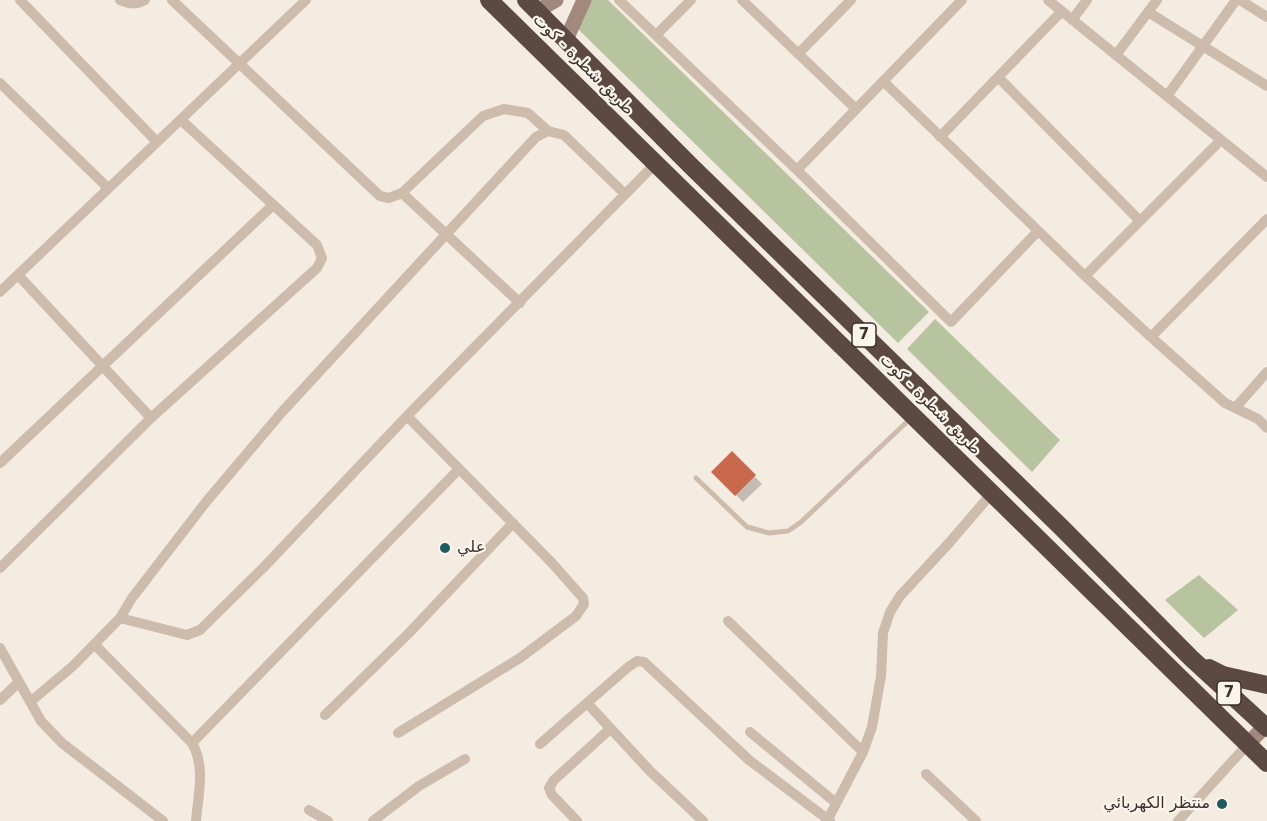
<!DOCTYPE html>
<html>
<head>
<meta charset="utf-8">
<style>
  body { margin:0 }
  canvas { display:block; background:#f4ebe1 }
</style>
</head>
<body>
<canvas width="1267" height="821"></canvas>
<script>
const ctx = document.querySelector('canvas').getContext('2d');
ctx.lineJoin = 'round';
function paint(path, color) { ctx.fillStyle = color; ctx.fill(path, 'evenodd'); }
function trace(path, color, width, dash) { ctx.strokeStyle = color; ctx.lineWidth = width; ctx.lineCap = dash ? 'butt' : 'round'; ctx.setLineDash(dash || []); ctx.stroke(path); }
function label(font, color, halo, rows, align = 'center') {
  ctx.font = font + ' "DejaVu Sans","Noto Naskh Arabic",sans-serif'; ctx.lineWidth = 4.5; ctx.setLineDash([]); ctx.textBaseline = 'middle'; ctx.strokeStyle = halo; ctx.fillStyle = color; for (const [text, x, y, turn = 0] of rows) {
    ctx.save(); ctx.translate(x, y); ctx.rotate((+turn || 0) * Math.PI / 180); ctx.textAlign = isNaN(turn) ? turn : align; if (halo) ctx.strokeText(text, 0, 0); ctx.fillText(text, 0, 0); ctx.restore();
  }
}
paint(new Path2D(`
  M589 0H608L929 312 898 343 579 30 577 21Z
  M935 319 1060 440 1032 472 907 349Z
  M1199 575 1238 610 1204 638 1165 600Z`), '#b8c4a0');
paint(new Path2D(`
  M732 453 762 484 743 502 713 472Z`), '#0003');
paint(new Path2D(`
  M732 451 756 475 735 496 711 472Z`), '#c8694b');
trace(new Path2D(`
  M696 478 747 527 769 533 788 531 801 522 910 419`), '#cdbbac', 5);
trace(new Path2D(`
  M20 0 157 142
  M120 0C130 4 135 5 145 0
  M172 0 380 196 389 198 402 193 483 116 504 109 528 113 548 131
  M619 0 797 170 951 322 1038 231
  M742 0 856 109
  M1048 0 1267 177
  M1240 0 1267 17
  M1148 12 1267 86
  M1072 20 1087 0
  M656 35 691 0
  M798 54 851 0
  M1116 55 1157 0
  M999 78 1140 221
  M883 81 1085 276 1151 337 1225 403 1258 419 1267 428
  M0 83 108 188
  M1167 96 1236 0
  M940 137 1062 11
  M797 170 962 0
  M402 193 520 303
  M18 275 151 418
  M1085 276 1221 140
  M0 292 306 0
  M1151 337 1267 219
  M1236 407 1267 372
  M0 463 273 205
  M0 568 151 418 317 268 322 258 317 245 181 120
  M120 618 187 635 200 630 264 567 407 416 655 164
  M728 621 863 752
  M95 645 192 743C206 767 198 795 196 821
  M0 648 41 721 62 743 163 821
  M0 700 19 682
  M30 702 73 666 120 618 132 598 206 502 282 412 536 137 548 131 564 135 625 194
  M587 703 650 771 703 821
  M325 715 409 633 513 523
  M750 732 836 803
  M398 733 520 658 576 616 584 604 583 598 552 563 407 416
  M192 743 459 469
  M540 744 627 668 637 661 644 662 749 760 830 821
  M926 774 976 821
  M309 810 328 821
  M373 821 419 786 465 759
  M577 821 552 795 549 788 554 780 610 729
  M827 821 863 752 872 727 881 676 883 633 890 612 900 596 949 543 992 493
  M1178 821 1247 745`), '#cdbbac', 10);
trace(new Path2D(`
  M537 11 556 0
  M566 40 584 0
  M1247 745 1267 724`), '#a18a7d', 15);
trace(new Path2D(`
  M489 0 1267 763
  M526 0 690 165 1062 528 1191 658 1267 728
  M1209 668 1223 675 1267 685`), '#5c4a42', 18);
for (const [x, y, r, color] of [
  [445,548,6,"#1f5a5e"],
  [1222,804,6,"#1f5a5e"]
]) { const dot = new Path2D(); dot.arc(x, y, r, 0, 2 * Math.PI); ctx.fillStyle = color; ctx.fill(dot); trace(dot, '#fbf5ee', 2); }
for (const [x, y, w] of [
  [864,335,24],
  [1229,693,24]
]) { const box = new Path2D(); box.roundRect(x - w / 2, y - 12, w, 24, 4.5); ctx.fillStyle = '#fbf5ee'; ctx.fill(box); trace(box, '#3b302b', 1.5); }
label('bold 15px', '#3b302b', null, [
  ["7",864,335],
  ["7",1229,693]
]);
label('16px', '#3b302b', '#fbf5ee', [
  ["طريق شطرة - كوت",583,65,45],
  ["طريق شطرة - كوت",930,405,45]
]);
label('16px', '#3b302b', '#fbf5ee', [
  ["علي",457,548],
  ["منتظر الكهربائي",1210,804,"right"]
], 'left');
</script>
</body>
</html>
